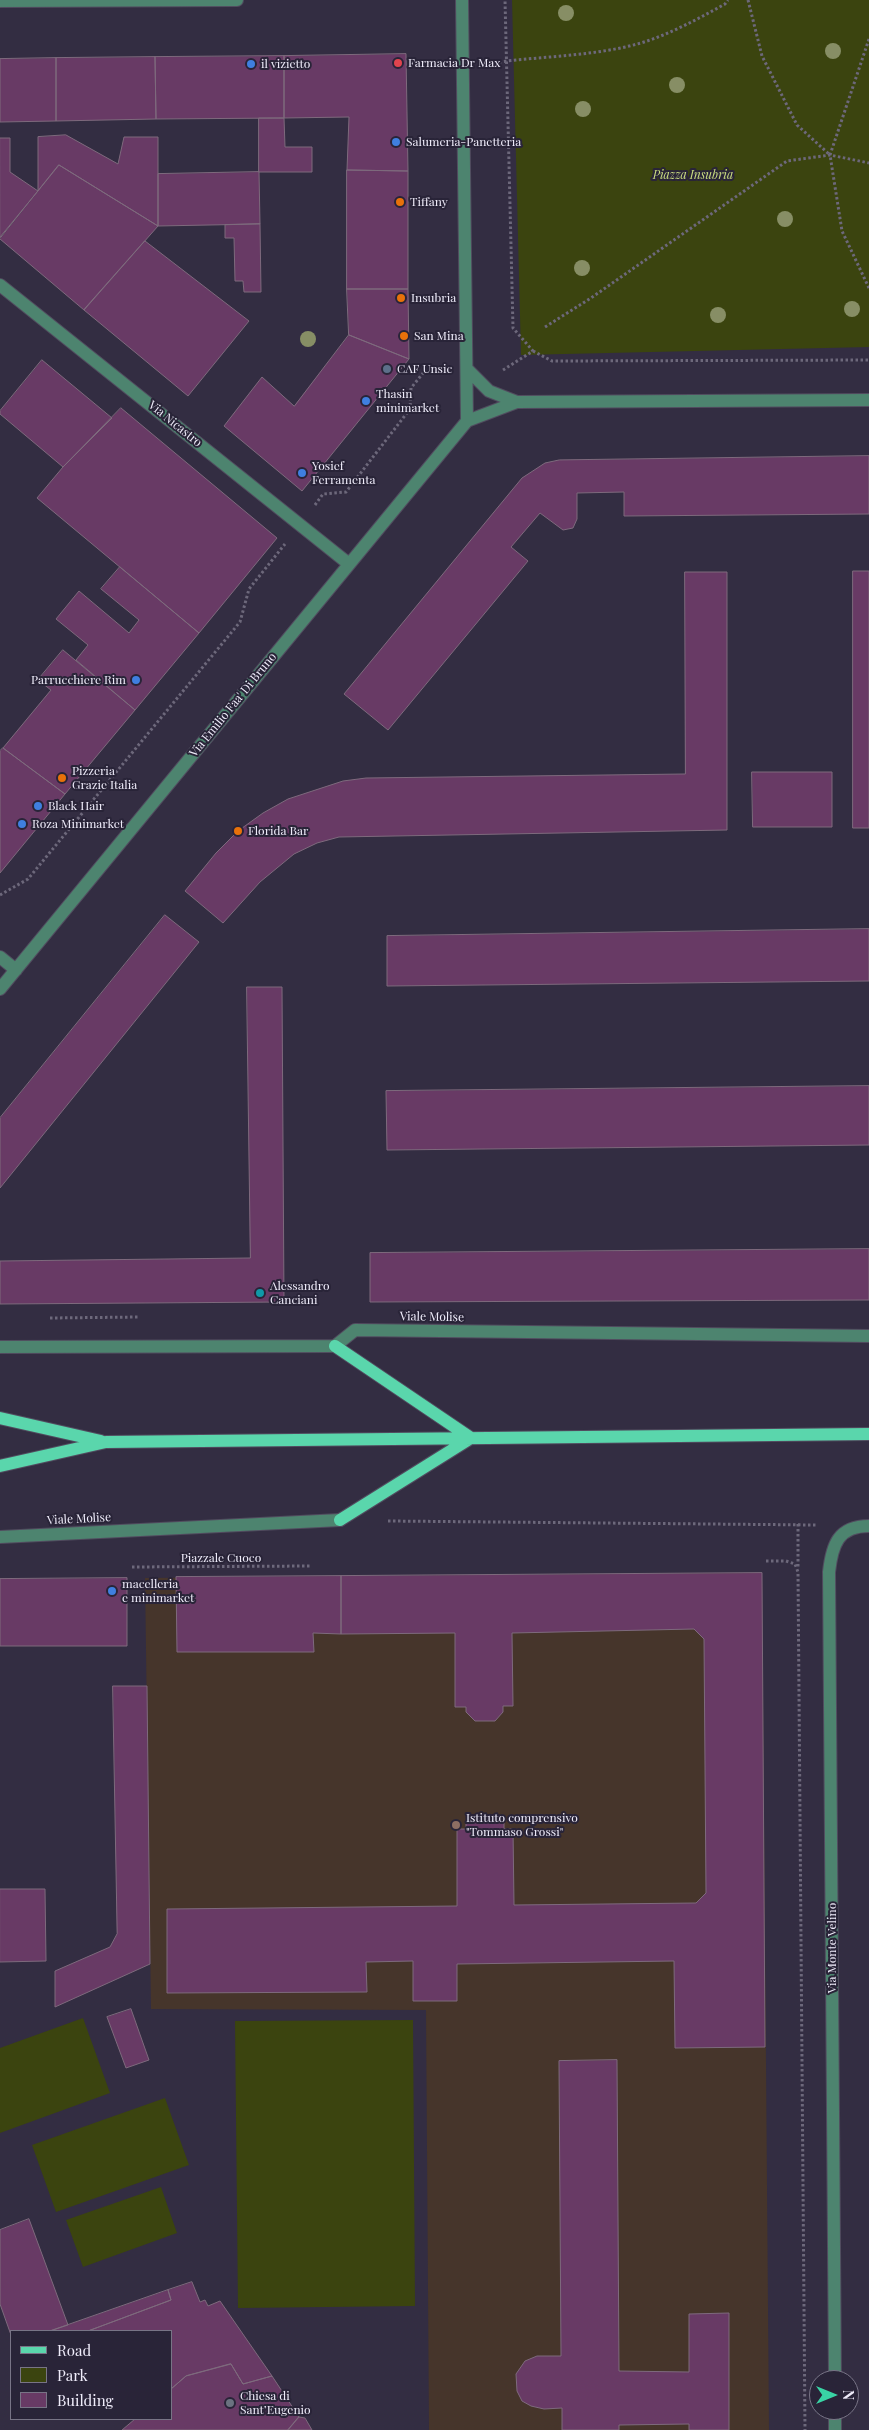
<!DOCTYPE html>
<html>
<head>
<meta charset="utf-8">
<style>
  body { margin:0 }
  #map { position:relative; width:869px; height:2430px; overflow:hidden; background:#332d42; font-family:"Playfair Display",serif }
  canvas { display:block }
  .legend { position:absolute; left:10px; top:2330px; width:162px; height:90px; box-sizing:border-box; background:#292438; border:1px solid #787486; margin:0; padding:6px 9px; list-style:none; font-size:15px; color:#efecfa }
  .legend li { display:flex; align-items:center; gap:10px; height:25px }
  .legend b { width:25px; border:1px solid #787486 }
  .north { position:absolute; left:809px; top:2370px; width:50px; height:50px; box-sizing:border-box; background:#292438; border:1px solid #787486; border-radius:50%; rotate:90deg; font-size:14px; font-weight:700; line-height:20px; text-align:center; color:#efecfa }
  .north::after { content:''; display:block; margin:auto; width:18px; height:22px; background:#39d4a5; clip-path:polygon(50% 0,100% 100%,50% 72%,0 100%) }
</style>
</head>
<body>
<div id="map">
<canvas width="869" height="2430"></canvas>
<ul class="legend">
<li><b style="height:6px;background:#5ad6ac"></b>Road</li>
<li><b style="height:14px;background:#3b440f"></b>Park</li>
<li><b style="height:14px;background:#683a65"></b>Building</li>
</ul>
<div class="north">N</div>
</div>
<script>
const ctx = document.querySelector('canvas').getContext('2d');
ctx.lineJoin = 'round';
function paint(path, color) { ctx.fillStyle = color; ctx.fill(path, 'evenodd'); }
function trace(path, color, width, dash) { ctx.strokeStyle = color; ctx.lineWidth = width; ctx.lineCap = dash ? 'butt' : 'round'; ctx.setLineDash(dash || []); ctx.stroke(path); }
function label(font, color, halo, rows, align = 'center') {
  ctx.font = font + ' "Playfair Display",serif'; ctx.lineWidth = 4; ctx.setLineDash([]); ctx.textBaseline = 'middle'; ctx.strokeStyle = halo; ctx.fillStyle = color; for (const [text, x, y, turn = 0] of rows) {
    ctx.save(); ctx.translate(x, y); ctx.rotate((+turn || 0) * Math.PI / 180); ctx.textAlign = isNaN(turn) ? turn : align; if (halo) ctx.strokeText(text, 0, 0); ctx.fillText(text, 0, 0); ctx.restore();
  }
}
paint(new Path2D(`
  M762 1573 769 2430H429L426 2010 151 2009 145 1578Z`), '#46352b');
paint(new Path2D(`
  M512 0H869V347L521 355Z
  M83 2018 110 2093 0 2133V2048Z
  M413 2020 415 2306 238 2308 235 2021Z
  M165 2098 189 2165 56 2212 32 2145Z
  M161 2187 177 2233 83 2267 66 2220Z`), '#3b440f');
const building = new Path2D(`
  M406 54 408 171 347 170 349 117 284 118V56Z
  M284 56V118L156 119 155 57Z
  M155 57 156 119 56 121V58Z
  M56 58V121L0 122V59Z
  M259 118H284L285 147H312V172H259Z
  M66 135 118 164 124 137H158V226L59 165 38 191V137Z
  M0 138H10V172L38 191 0 237Z
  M59 165 158 226 84 310 0 239Z
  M347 170 408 171V289H347Z
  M259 172 260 224 158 226V174Z
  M260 224 261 292H244L243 281H235L234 238H225V225Z
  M145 241 249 321 188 396 84 310Z
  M347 289H408L409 359 349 335Z
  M349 335 409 359 302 491 224 426 262 377 294 406Z
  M42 360 112 418 63 467 0 414V411Z
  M121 408 277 538 199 633 37 498 63 467Z
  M869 456V514L624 516V492L577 493V519L573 528 563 530 540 513 511 547 528 561 388 730 344 694 522 478 545 463 559 460Z
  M120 567 199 633 135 710 76 660 88 645 56 619 79 591 129 633 139 620 101 589Z
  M853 571H869V828H853Z
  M685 572H727V830L339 837 317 843 294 854 260 882 223 923 185 891 216 853 238 831 263 813 288 799 343 781 366 778 685 774Z
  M63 650 135 710 65 794 3 748 51 690 38 680Z
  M3 748 65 794 0 873V751Z
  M752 772H832V827H753Z
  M165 915 199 942 0 1188V1118Z
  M869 929V981L387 986V936Z
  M247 987H282L284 1302 0 1304V1261L250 1258Z
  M869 1086V1145L387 1150 386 1091Z
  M869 1249V1300L370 1302V1253Z
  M762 1573 765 2047 675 2048 674 1961 457 1964V2001H413V1961L366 1962 367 1992 167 1993V1909L457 1906V1829H466V1824L476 1815H496L504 1823V1829H513L514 1905 696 1903 706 1893 704 1639 694 1629 512 1633 513 1706H503V1712L495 1721H475L466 1712V1707H455V1633L341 1634V1576Z
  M341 1576V1634L313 1633 314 1652H177L176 1577Z
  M127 1578V1646H0V1579Z
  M113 1686H147L150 1964 55 2007V1971L110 1947 117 1934Z
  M0 1889H45L46 1961 0 1962Z
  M131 2009 149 2060 126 2068 107 2017Z
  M617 2060 619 2371 689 2372V2314L729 2313V2430H689V2424L619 2425V2430H562V2408L544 2409 531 2406 522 2401 517 2391 516 2374 525 2361 537 2356H561L559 2061Z
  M29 2219 68 2325 50 2331H11V2335L0 2304V2230Z
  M192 2282 200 2302 205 2300 208 2306 220 2301 272 2376 243 2384 231 2364 186 2376 171 2389V2331H88L171 2300 168 2290Z
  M168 2290 171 2300 88 2331H50Z
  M231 2364 243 2384 272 2376 299 2417 288 2430H122L135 2419H171V2389L186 2376Z
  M299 2417 305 2418 312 2430H288Z`);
paint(building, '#683a65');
trace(building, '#7e6a7d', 1);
const minor = new Path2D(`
  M462 0 467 421
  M0 1 237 0
  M0 285 349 564
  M467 369 489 391 517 402
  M0 957 16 970
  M0 989 467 421 517 402 869 400
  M0 1347 335 1346 355 1330 869 1336
  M0 1537 340 1520
  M835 2380 829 1572C832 1545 838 1526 869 1526
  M835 2410V2430`);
const major = new Path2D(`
  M335 1346 471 1438
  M0 1418 101 1441
  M0 1466 106 1442 869 1434
  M340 1520 471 1438`);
trace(minor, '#514c5f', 14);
trace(major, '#514c5f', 14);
trace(new Path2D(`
  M748 0 762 56 797 125 830 155
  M869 39 830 155 842 231 869 288
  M499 62C546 56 595 56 641 43 670 34 698 19 725 4L728 0
  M545 327 591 298 787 161 830 155 869 163
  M533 351 552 361 869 360
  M503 370 533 351 513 328 505 0
  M315 505 323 494 346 492 410 409 411 388 428 367H442
  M0 895 28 879 240 622 249 589 285 544
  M50 1318 139 1317
  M388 1521 816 1525
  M798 1524V1569
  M766 1561H786L795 1564 798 1572 805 2430
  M132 1567 310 1566`), '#6d687b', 3, [2.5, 2.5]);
trace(minor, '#4d846f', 12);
trace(major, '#5ad6ac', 12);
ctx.fillStyle = '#878e65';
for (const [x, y] of [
  [566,13],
  [833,51],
  [677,85],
  [583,109],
  [785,219],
  [582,268],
  [852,309],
  [718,315],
  [308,339]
]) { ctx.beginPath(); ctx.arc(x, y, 8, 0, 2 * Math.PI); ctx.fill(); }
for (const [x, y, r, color] of [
  [398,63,5,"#e0444e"],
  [251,64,5,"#3f7fe0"],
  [396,142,5,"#3f7fe0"],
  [400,202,5,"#e8710a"],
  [401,298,5,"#e8710a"],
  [404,336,5,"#e8710a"],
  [387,369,5,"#5c6f8a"],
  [366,401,5,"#3f7fe0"],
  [302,473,5,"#3f7fe0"],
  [136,680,5,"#3f7fe0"],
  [62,778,5,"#e8710a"],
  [38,806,5,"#3f7fe0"],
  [22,824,5,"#3f7fe0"],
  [238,831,5,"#e8710a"],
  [260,1293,5,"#0f9aa8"],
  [112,1591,5,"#3f7fe0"],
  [456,1825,5,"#8d6e63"],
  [230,2403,5,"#6b7280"]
]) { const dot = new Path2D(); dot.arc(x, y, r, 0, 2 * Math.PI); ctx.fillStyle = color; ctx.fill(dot); trace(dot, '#292438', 2); }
label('12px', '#efecfa', '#292438', [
  ["Farmacia Dr Max",408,63],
  ["il vizietto",261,64],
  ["Salumeria-Panetteria",406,142],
  ["Tiffany",410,202],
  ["Insubria",411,298],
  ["San Mina",414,336],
  ["CAF Unsic",397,369],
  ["Thasin",376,394],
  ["minimarket",376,408],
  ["Yosief",312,466],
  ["Ferramenta",312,480],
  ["Parrucchiere Rim",126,680,"right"],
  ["Pizzeria",72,771],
  ["Grazie Italia",72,785],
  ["Black Hair",48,806],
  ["Roza Minimarket",32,824],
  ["Florida Bar",248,831],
  ["Alessandro",270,1286],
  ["Canciani",270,1300],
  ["macelleria",122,1584],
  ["e minimarket",122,1598],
  ["Istituto comprensivo",466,1818],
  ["\"Tommaso Grossi\"",466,1832],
  ["Chiesa di",240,2396],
  ["Sant’Eugenio",240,2410]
], 'left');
label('italic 12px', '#cbde81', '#292438', [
  ["Piazza Insubria",693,175]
]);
label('12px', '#efecfa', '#292438', [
  ["Via Nicastro",175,424,39],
  ["Via Emilio Faa' Di Bruno",233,705,-51],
  ["Viale Molise",432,1317,1],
  ["Viale Molise",79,1519,-3],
  ["Piazzale Cuoco",221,1558],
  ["Via Monte Velino",832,1948,-90]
]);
</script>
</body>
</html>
